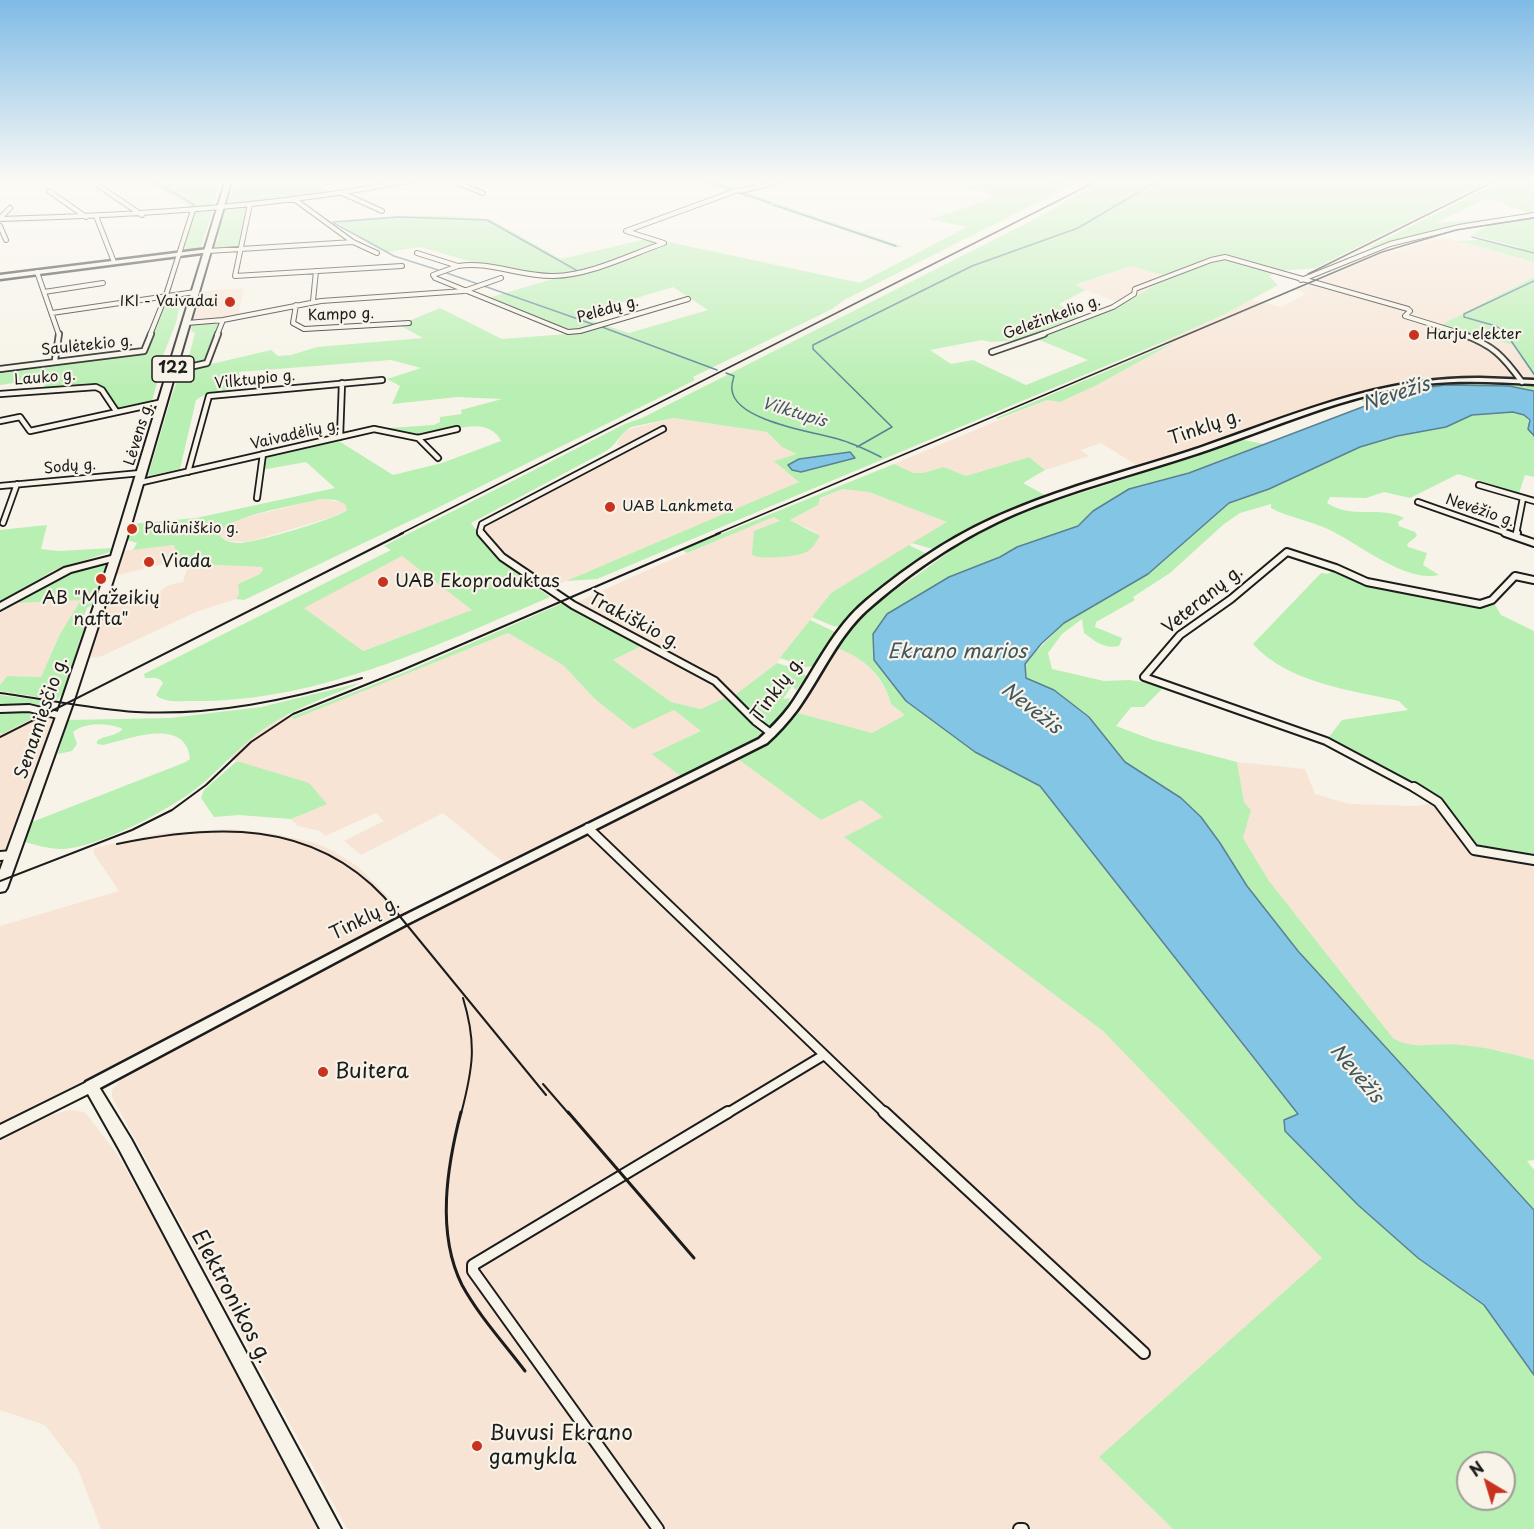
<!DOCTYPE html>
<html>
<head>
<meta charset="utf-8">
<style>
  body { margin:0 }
  #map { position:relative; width:1534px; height:1529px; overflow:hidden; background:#f7f3e8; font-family:"Playpen Sans",sans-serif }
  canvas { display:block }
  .north { position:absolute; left:1456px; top:1451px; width:60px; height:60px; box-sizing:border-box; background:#f7f3e8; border:2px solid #9f9d96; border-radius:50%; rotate:322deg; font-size:16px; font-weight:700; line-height:24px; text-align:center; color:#1c1c1c }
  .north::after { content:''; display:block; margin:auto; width:21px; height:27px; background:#c8321e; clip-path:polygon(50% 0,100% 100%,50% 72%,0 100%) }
</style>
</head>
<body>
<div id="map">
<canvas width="1534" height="1529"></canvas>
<div class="north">N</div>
</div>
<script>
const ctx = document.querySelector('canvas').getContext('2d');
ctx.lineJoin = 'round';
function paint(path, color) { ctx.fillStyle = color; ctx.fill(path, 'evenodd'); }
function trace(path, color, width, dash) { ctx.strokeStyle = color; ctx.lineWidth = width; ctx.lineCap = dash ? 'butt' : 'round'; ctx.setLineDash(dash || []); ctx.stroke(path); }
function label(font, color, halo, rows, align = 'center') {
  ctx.font = font + ' "Playpen Sans",sans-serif'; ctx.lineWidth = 4.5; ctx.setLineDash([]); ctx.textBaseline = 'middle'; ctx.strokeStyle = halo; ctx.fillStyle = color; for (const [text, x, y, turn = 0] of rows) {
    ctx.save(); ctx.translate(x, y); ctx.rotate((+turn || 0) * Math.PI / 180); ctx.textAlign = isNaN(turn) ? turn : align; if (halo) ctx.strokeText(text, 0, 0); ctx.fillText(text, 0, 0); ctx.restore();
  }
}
paint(new Path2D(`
  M1437 238 1451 239 1534 262V277L1507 290 1488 338 1513 345 1534 377V381L1448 379 1397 386 1356 397 1141 468 1101 443 1080 450 1089 456 1045 470 1029 457 966 476 944 467 923 473H914L894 464 1047 400 1060 402 1095 386 1171 345 1163 342 1223 315 1251 299 1281 307 1306 294 1297 290 1388 251 1393 252Z
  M1131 266 1170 277 1123 304 1074 286Z
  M244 288 237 319 193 322 202 291Z
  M674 418 767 432 782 447 798 454 775 461 800 482 549 588 502 557 480 531 482 524 622 449 617 443 626 430Z
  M843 489 869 492 948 522 831 593 777 663 735 695 702 709 671 702 613 660 640 646 569 606 656 566 774 517 781 521 778 523 818 533 790 520 818 505 820 499Z
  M321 499 341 502 345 504 347 510 332 517 248 542 228 541 218 534 224 526 239 519Z
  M175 545 179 560 114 576 121 551Z
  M402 556 473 610 362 651 303 608Z
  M218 565 262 567 264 570 260 574 238 584 239 594 236 599 196 612 102 656 89 658 105 602 159 592 169 585 183 582 188 566Z
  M82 599 60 634 41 677 7 676 0 685V612L14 603 26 602Z
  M508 633 563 665 595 699 674 710 701 731 653 754 683 778 508 866 443 813 361 855 344 841 384 821 376 813 325 836 320 831 298 826 291 819 327 803 260 769 229 758 249 739 285 715 294 719Z
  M836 648 852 653 872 670 889 694 891 704 905 715 872 733 794 712Z
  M41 714 52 718 55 723 0 879V733L2 734Z
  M738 759 821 820 861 800 884 817 844 837 1103 1031 1323 1258 1099 1457 1173 1529H347L112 1097V1090L126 1073 482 886Z
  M1237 762 1305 769 1315 794 1349 804 1416 806 1438 802 1534 860V1060L1502 1051 1459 1045H1411L1401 1043 1393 1038 1269 881 1243 838 1251 810 1244 802Z
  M230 829 276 834 315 843 333 851 357 866 407 915 0 1125V926L119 891 94 854V848L162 833Z
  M70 1110 85 1112 118 1155 226 1348 323 1529H101L77 1467 45 1425 0 1410V1138L54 1114Z`), '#f7e4d5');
paint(new Path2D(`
  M144 179H221L212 207 187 209V205Z
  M237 179H334L319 183 328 194 228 205Z
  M693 179H706L904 247H893Z
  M957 179H1084L844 300 832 309 693 377 695 380 435 509 244 600 236 599 239 594 238 584 260 574 263 570 262 567 218 565 188 566 179 560 174 545 133 550 137 543 127 540 132 524 196 518 335 488 306 462 261 470 263 454 334 438 393 475 442 463 501 441C486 410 438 438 416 436 407 436 397 432 389 428L434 425 440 422V417L462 414 461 410 502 399 457 397 392 404 400 386 387 379 421 368 391 360 239 372 241 384C230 395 210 389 196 400L180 469 148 476 172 395 184 361 189 356 195 333 191 331 192 324 219 322 203 366 271 350 278 356 291 355 317 347 423 338 399 325 440 308 502 339 580 333 485 299 563 276H550L476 263 420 247 387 252 358 236 335 221 395 216H447L490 219 561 259 650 238 860 283 967 227 930 219C950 213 975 205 994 196L982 190 963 189 974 184ZM673 287 708 310 629 333 577 316ZM321 499 336 500 345 504 347 510C336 519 255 543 239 543 231 543 223 541 219 534 227 515 300 505 321 499Z
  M1106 179H1495L1315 268 1279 271 1269 276 1278 285 1223 315 1163 342 597 579 566 581 799 482 774 461 797 454 782 447 767 432 674 418 631 427C621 432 618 443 606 451L471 523 498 560 550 597C437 645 317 703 191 701 180 701 164 703 156 695L163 683C159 676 152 678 145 678L144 674 391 550 384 546 625 424 642 418 1029 222ZM1131 266 1169 277 1123 304 1082 319 1059 304 1086 290 1075 285ZM1037 339 1088 360 1026 385 973 360 951 364 930 350 982 340 990 342ZM850 452 855 458 796 472 829 454ZM402 556 472 610 363 651 304 608Z
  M1505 179H1534V215L1487 198 1436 223 1511 217 1451 227 1376 248 1369 247Z
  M248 206 238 248 213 249 219 238 218 234 225 209Z
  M213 209 200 250 184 251 195 211Z
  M1534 218V262L1458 241 1479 240 1517 249 1519 247 1471 235 1488 226Z
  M1534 277V377L1513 345 1488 338 1482 341 1441 325Z
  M166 295H182L176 323 156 373 159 376 152 401 119 410 104 389H43L49 378 0 385V370L142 352Z
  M1170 344H1172L1095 386 1060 402 1047 400 998 419 996 418Z
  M1446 382 1534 384V391L1509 386 1407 390 1368 404 1359 399 1417 385Z
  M1506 412C1527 413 1530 416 1531 436H1534V477L1525 475 1519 493 1458 474 1410 498 1384 492 1366 498 1330 497 1327 503C1353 520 1380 505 1404 518L1398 522 1399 526 1415 532 1417 536 1407 544 1408 547 1427 553 1423 565 1439 575C1405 583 1358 543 1328 529 1312 522 1295 518 1279 512L1271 508V504L1240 513 1224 524 1170 573 1133 597 1135 600 1096 622 1095 627 1122 638 1119 646C1104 649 1096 642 1084 633L1082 619 1062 634 1048 653 1052 669 1104 681 1129 680 1165 686 1144 707H1131L1116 726 1153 740 1237 762 1244 802 1251 810 1243 838 1269 881 1393 1038C1413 1051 1438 1042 1461 1045 1486 1047 1510 1053 1534 1060V1160L1527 1161 1534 1170V1210L1298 951 1247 886 1220 843 1201 817 1181 798 1125 762 1089 716 1054 690 1026 678 1024 664 1064 623 1148 574 1229 503 1269 489 1360 447 1397 436 1446 427 1472 415Z
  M1239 439 1264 444 1189 473 1129 489 1093 511 1078 526 1017 547 1000 557 949 577 887 614 874 660 906 701 975 752 1040 786 1259 1066 1418 1258 1484 1305 1534 1375V1529H1173L1099 1457 1322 1258 1103 1031 844 837 883 817 861 800 821 820 738 759 772 739 794 712 872 733 905 715 891 704C885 677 861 655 836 648L852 623 874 604 919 574 972 535 1030 509 1125 479ZM1468 1463H1504V1499H1468Z
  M1029 457 1045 470 1023 483 1050 498 983 522 936 550 912 543 947 522 869 492 843 489 820 498 818 505 790 520 820 536C817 540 813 548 808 551 800 557 761 560 752 555L754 531 780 521 774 517 687 553 682 550 894 464 914 473H923L944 467 966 476Z
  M47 525 41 549 58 551 114 548 113 551 54 570 0 602V530Z
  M909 545 929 555 841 627 833 626 812 617 831 593Z
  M100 564 107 567 92 605 87 608 84 616 88 619C84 631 78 644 75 656 70 674 71 687 57 700L0 691V685L7 676 41 677 60 634 81 600 14 603C44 584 66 573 100 564Z
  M1336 568 1354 578 1480 604 1492 600 1501 615 1534 631V860L1474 850 1438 802 1326 741 1342 720 1408 710 1399 701C1350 690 1288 683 1253 644L1321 573 1328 574Z
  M563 603 641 646 613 660 671 702 701 709 725 698 764 736 752 744 683 778 652 754 701 731 674 710 633 729 595 699 563 665 508 633 294 719 291 717 405 672Z
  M810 620 837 633 815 666 806 667 780 658Z
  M777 663 800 670 807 677 796 690 792 686 783 699 790 698 786 710 775 725H768L735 695Z
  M360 683C328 697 294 708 265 728 240 745 221 769 197 788 169 810 96 849 61 849 49 849 36 845 25 842L32 822 186 762 190 759C186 716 129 739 103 745L97 744V741C104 735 114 737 122 730L121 728C106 723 86 722 73 732L77 744 72 751 58 754 68 720 170 718 261 707Z
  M0 695 53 702 49 706 53 708 2 734 0 733Z
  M237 761 309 783 327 804 291 819 239 815 214 817 201 798 204 790Z`), '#b8efb2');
const water = new Path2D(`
  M1446 385 1509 386 1534 391V436L1528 429 1530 420 1524 415 1513 412 1472 415 1446 427 1397 436 1360 447 1269 489 1229 503 1148 574 1064 623 1041 644 1025 664 1026 678 1054 690 1089 717 1125 762 1181 798 1201 817 1220 843 1247 886 1298 951 1534 1210V1375L1484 1305 1418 1258 1358 1205 1285 1131 1284 1120 1298 1114 1040 786 975 752 906 701 874 660 873 634 887 614 949 577 1000 557 1017 547 1078 526 1093 511 1129 489 1189 473 1407 390Z
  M850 452 855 458 801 472 792 470 788 465 799 459Z`);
paint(water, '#83c5e4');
trace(water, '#5a8194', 1.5);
trace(new Path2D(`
  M151 179 194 205
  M700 179 730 189
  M1049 179 1061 185
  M737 192 771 203
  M774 205 896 246
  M333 222 399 217 487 220 576 270
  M334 223 394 256 438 270
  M1472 237 1534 253
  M444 272 478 284
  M1534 281 1464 314V317L1496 326 1505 332 1534 374
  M484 286 595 325
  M602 327 717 370
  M726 373 734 376C733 380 731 386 732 390 735 421 814 432 838 439 853 443 867 450 881 457
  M857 447 892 427 813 349V345L972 266 1078 228 1161 179`), '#5a8194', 1.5);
const minorFar4 = new Path2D(`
  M447 179 483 193
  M96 184 142 215
  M49 191 86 217
  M741 191 788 179
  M342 193 382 211
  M294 199 353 242 377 253
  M250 204 235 276 402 266
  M96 216 114 262
  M0 218 10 208
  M0 219C140 215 279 207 417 179
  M0 226 6 240
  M208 251 353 242
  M417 253 458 266 433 275 435 278 568 332 580 331 688 299
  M458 266C491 261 521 277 554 276 591 275 629 255 664 243L626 231 738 190
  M37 272 59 335
  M1301 280 1390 244 1459 227 1534 215
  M44 292 103 283
  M313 301 316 271
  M296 305 293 323 304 329 409 323
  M52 313 195 292
  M187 323 223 320
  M150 335 166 295 193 210
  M217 335 223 320 321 301 464 291 501 278
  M1040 335 1113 307 1134 294 1135 289 1211 260 1225 257 1408 309 1410 311 1405 316 1466 335`);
const minorFar3 = new Path2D(`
  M1462 334C1493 345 1503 356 1522 382
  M992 352 1044 334
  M55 360 59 334
  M0 369 144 351 151 334
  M172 371 207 363 218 334
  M0 394 96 387 102 390 116 411
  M0 421 20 417 30 431 163 402
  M340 437 342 383
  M418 438 438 458
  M188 472 209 396 382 380
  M138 483 374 429 418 438 457 429
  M1479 485 1534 501
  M0 486 141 473
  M257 498 263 454
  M1418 502 1509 534
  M3 523 17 484
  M483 534 480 531 482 524 663 429
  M1516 534 1523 498`);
const minorFar2 = new Path2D(`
  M481 533 502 557 573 605 715 681 755 721 772 734
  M1505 533 1534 543
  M1516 536 1517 533
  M0 709 29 708 62 716
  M1416 789 1326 741 1144 677 1180 635 1231 599 1287 552 1336 568 1367 582 1480 604 1492 600 1515 576 1534 580`);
const minorFar1 = new Path2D(`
  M1414 787 1438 802 1474 850 1534 860
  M588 828 886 1114
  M0 856 12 855
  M726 1114 824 1055`);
const minor = new Path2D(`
  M884 1112 1144 1353
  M658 1529 473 1271V1265L728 1112
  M1019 1529H1023`);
const secondary = new Path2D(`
  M208 249 210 250V252L0 279V275Z
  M1480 378 1534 380V384C1498 382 1461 380 1425 384 1346 394 1271 429 1196 454 1136 474 1074 489 1015 514 964 536 916 568 874 604 839 632 823 674 797 710 788 722 778 733 767 743L407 924 96 1090 91 1091 86 1090 84 1086 86 1082 399 918 759 739C771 728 781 718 790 706 815 670 833 628 867 600 910 564 958 532 1010 511 1071 485 1136 469 1199 448 1294 415 1377 377 1480 378Z`);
const primary = new Path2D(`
  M226 179H232L131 525 73 703 7 888 5 891 0 892V870L61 703 109 562 71 572 0 610V603L64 568 111 556Z
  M91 1080 96 1082 131 1139 341 1529H320L119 1149 88 1094 0 1138V1125Z`);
trace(minorFar4, '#1c1c1c', 6);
trace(minorFar3, '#1c1c1c', 8);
trace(minorFar2, '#1c1c1c', 10);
trace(minorFar1, '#1c1c1c', 12);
trace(minor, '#1c1c1c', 14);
trace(secondary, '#1c1c1c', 5);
trace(primary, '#1c1c1c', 4);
trace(minorFar4, '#f7f3e8', 4);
trace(minorFar3, '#f7f3e8', 4.5);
trace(minorFar2, '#f7f3e8', 6);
trace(minorFar1, '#f7f3e8', 8);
trace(minor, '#f7f3e8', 10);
paint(secondary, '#f7f3e8');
paint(primary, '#f7f3e8');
trace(new Path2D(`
  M1308 274 1499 179
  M400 534 1101 179
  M716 534 1382 252 1456 230 1534 218`), '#1c1c1c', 1.5);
trace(new Path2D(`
  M0 693C45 699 91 709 136 712 213 716 289 700 362 678
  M0 737 403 533
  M117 844C214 824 311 819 384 897L546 1095
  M0 881 132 830 172 810 206 785 251 742 293 714 400 671 720 533
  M543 1084 569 1114
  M461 1114C473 1068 477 1044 463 998`), '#1c1c1c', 2);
trace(new Path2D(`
  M461 1112C447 1166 436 1233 462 1285 479 1316 504 1343 525 1371
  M568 1112 694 1258`), '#1c1c1c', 3);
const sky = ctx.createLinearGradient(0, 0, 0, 393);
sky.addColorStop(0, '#7fbbe6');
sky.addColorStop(0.46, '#fbfaf5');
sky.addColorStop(1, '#fbfaf500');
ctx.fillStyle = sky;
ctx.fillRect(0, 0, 1534, 393);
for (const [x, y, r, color] of [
  [230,302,6,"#c8321e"],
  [1414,335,6,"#c8321e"],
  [610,507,6,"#c8321e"],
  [132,529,6,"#c8321e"],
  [149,562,6,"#c8321e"],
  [101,579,6,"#c8321e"],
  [383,582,6,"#c8321e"],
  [323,1072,6,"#c8321e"],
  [477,1446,6,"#c8321e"]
]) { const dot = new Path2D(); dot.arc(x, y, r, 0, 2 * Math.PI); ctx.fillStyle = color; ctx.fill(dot); trace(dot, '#f7f3e8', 2); }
label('15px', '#1c1c1c', '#f7f3e8', [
  ["IKI - Vaivadai",218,302,"right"],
  ["Harju elekter",1426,335],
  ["UAB Lankmeta",622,507],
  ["Paliūniškio g.",144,529]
], 'left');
label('15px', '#1c1c1c', '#f7f3e8', [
  ["Pelėdų g.",608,310,-16],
  ["Kampo g.",341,315,-2],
  ["Geležinkelio g.",1052,318,-20],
  ["Saulėtekio g.",87,346,-6],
  ["Lauko g.",45,378,-5],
  ["Vilktupio g.",255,380,-6],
  ["Lėvens g.",139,434,-73],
  ["Vaivadėlių g.",295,435,-13],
  ["Sodų g.",70,467,-5],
  ["Nevėžio g.",1480,511,19]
]);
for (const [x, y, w] of [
  [173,369,42]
]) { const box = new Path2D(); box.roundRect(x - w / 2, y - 13, w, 26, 4.5); ctx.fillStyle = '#f7f3e8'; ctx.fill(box); trace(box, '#1c1c1c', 1.5); }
label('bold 16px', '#1c1c1c', null, [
  ["122",173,369]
]);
label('italic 16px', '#405762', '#f7f3e8', [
  ["Vilktupis",794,413,17]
]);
label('18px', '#1c1c1c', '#f7f3e8', [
  ["Tinklų g.",1205,428,-19],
  ["Veteranų g.",1203,600,-39],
  ["Trakiškio g.",634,621,28],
  ["Tinklų g.",778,689,-54],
  ["Senamiesčio g.",42,718,-71],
  ["Tinklų g.",365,919,-27]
]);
label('18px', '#1c1c1c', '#f7f3e8', [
  ["Viada",161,562],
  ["UAB Ekoproduktas",395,582],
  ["AB \"Mažeikių",101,599,"center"],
  ["nafta\"",101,620,"center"]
], 'left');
label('italic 20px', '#405762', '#f7f3e8', [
  ["Nevėžis",1396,395,-18],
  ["Ekrano marios",957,652],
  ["Nevėžis",1031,709,38],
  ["Nevėžis",1356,1074,50]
]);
label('21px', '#1c1c1c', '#f7f3e8', [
  ["Buitera",335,1072],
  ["Buvusi Ekrano",489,1434],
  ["gamykla",489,1458]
], 'left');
label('21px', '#1c1c1c', '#f7f3e8', [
  ["Elektronikos g.",231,1297,62]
]);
</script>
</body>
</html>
